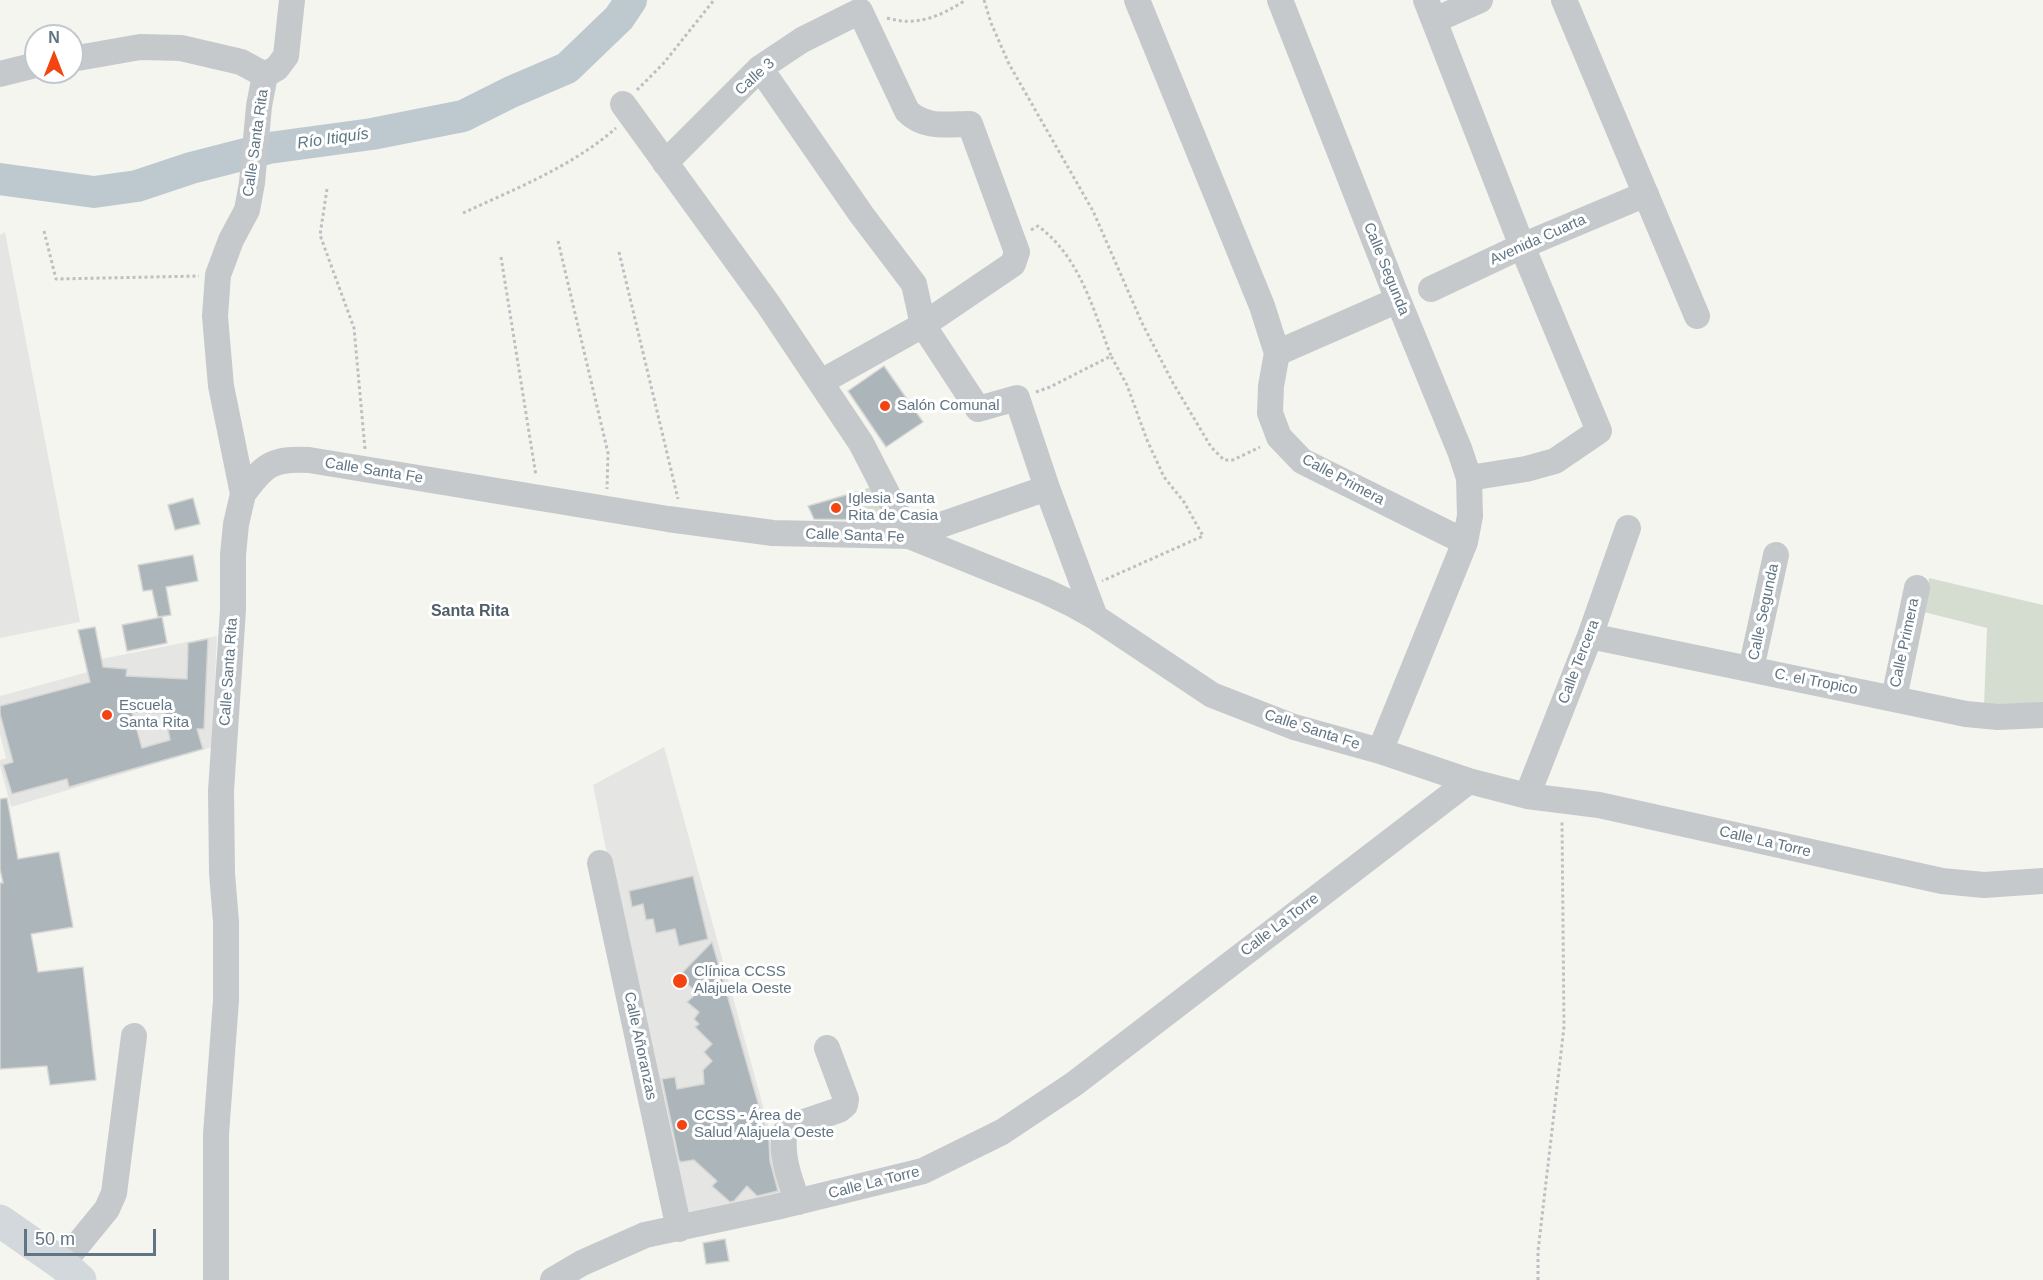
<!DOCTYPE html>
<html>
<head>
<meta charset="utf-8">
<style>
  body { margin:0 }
  #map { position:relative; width:2043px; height:1280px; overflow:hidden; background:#f5f5f0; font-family:Arial,sans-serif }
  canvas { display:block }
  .north { position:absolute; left:24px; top:24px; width:60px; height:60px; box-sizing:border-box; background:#fff; border:2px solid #c0c8ce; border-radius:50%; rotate:0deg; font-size:16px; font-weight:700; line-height:24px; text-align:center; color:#617584 }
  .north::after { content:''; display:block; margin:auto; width:21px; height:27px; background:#f34412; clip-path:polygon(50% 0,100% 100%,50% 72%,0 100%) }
  .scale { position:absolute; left:24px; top:1229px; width:132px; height:27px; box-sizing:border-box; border:3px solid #617584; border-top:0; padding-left:8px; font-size:18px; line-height:21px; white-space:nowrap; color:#617584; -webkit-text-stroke:4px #fff; paint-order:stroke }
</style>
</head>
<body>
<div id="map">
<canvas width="2043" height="1280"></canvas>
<div class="north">N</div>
<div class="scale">50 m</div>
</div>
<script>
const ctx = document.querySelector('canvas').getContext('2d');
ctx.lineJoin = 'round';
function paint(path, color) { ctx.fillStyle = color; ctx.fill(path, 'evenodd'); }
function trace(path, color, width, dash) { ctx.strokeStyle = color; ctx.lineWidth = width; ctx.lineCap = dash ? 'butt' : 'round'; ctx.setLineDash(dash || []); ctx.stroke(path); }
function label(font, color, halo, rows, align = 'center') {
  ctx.font = font + ' Arial,sans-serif'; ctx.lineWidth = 6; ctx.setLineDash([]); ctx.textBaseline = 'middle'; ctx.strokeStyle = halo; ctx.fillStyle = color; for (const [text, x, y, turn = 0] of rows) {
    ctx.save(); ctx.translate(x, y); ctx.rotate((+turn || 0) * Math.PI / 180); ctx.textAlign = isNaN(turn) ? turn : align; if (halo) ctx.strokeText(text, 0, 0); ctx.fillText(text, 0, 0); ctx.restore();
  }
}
paint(new Path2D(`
  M5 232 80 622 0 638V235Z
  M217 636 212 747 11 807 0 766V760L6 758 0 734V696L88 672 86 662Z
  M664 747 787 1193 680 1217 593 785Z`), '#e5e6e4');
paint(new Path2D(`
  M874 486 889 525H870L869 510 863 511 856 492Z
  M1929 578 2043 605V705L1984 706 1987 628 1924 612Z`), '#d5ddd1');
trace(new Path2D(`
  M0 179 94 192 137 186 191 168 269 148 372 134 463 116 511 92 567 68 619 18 631 0`), '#bdc9ce', 32);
const building = new Path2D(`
  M884 366 923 422 886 447 848 391Z
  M856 492 863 511 869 510 870 520 814 519 808 506Z
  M193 498 200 524 175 530 168 505Z
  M193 555 198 581 166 587 171 615 158 617 152 590 143 591 138 565Z
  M162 617 167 643 127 651 122 625Z
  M95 627 103 667 127 669 126 676 187 679 188 643 208 639 204 729H197L203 749 69 787 67 779 12 794 3 765 13 762 0 714V706L90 682 78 630ZM132 712 165 713 170 740 142 748Z
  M7 798 18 859 59 852 73 927 31 934 38 972 83 967 96 1080 50 1085 47 1066 0 1069V883H3L0 869V799Z
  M693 876 708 939 679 946 675 929 656 933 653 919 646 920 643 904 632 907 629 891Z
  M712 942 769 1141 770 1161 778 1191 757 1196 747 1186 734 1201 730 1202 712 1186 717 1181 694 1160 681 1162 679 1160 662 1079 675 1077 677 1089 704 1084 703 1070 712 1061 704 1052 712 1044 695 1027 699 1024 694 1019 699 1012 687 1002 697 993 679 976Z
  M725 1239 729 1261 706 1264 703 1243Z`);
paint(building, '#acb5b9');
trace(building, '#d6d6d3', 1.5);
trace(new Path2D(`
  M984 0 991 23 1009 64 1093 211 1142 323 1173 383 1211 447 1224 460H1233L1260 447
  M887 18C918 27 940 16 966 0
  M637 90 663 64 714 0
  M327 189 320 235 354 328 365 449
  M463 213C515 189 573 166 616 128
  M1031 230 1038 226C1080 257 1093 309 1111 356
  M44 231 56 279 199 276
  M558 241 608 453 607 489
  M619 252 678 499
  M501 257 536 476
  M1036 392 1050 387 1111 356 1127 385 1147 440 1164 477 1184 502 1203 536 1102 581
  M1538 1280V1251L1564 1027 1562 820`), '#bdbfc1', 3, [3, 3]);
trace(new Path2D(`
  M1137 0 1262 306 1277 353 1271 386 1270 413 1279 437 1302 461 1465 542 1380 751
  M1280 0 1398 300 1460 451 1469 478 1470 516 1465 542
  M1426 0 1522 246 1599 431 1555 461 1526 469 1469 478
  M1564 0 1697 316
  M1435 20 1480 0
  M72 59 140 47 181 48 241 62 265 75
  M760 68 861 214 914 284 923 325 978 409 1017 398 1047 488 1095 617
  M0 74 36 65
  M265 75 277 68 286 56 292 0
  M623 104 768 304 861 443 909 536 1047 488
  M665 163 760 68 802 40 860 11 907 111C925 129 947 124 970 124L1017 252 1013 264 923 325 821 382
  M1431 289 1522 246 1646 194
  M1277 353 1398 300
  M243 494C264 465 272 458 309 460L668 519 773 533 909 536 1045 591 1070 603 1095 617 1212 695 1294 727 1380 751 1469 781
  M1590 636 1966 714 1998 717 2043 715
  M1751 669 1776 555
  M1894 698 1917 588
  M1527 796 1590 636 1628 528
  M600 863 679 1229
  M798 1202C790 1181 780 1154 785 1132L792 1126 839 1110 845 1105 846 1099 827 1048
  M62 1264 107 1209 114 1193 134 1036
  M216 1280V1134L226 1000V922L222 873 221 791 233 610V555L236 524 243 494 221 386 215 316 218 275 231 240 247 210 252 183 259 106 265 75
  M553 1280 582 1263 645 1235 776 1207 923 1171 1002 1132 1074 1084 1469 781 1527 796 1599 805 1942 881 1984 885 2043 881`), '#c6c9cc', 26);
trace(new Path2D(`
  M0 1221 62 1264 80 1280`), '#d2d8dc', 33);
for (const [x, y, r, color] of [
  [885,406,6,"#f34412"],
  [836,508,6,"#f34412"],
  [107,715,6,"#f34412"],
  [680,981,8,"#f34412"],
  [682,1125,6,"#f34412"]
]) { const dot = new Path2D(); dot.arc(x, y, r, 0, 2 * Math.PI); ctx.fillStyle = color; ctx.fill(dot); trace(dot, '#fff', 2); }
label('15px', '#617584', '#fff', [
  ["Calle 3",755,77,-42],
  ["Calle Santa Rita",256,143,-82],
  ["Avenida Cuarta",1538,240,-24],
  ["Calle Segunda",1386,269,68],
  ["Calle Santa Fe",374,471,9],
  ["Calle Primera",1343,480,28],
  ["Calle Santa Fe",855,536,2],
  ["Calle Segunda",1764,612,-78],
  ["Calle Primera",1905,643,-78],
  ["Calle Tercera",1579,662,-69],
  ["Calle Santa Rita",229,672,-86],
  ["C. el Tropico",1816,682,11],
  ["Calle Santa Fe",1312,730,18],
  ["Calle La Torre",1765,842,13],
  ["Calle La Torre",1280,925,-37],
  ["Calle Añoranzas",640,1046,78],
  ["Calle La Torre",874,1183,-14]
]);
label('15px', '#617584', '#fff', [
  ["Salón Comunal",897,406],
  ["Iglesia Santa",848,499],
  ["Rita de Casia",848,516],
  ["Escuela",119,706],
  ["Santa Rita",119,723],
  ["Clínica CCSS",694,972],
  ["Alajuela Oeste",694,989],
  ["CCSS - Área de",694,1116],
  ["Salud Alajuela Oeste",694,1133]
], 'left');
label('italic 16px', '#5c7882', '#fff', [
  ["Río Itiquís",333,139,-8]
]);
label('bold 16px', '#4f5e68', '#fff', [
  ["Santa Rita",470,612]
]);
</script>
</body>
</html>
